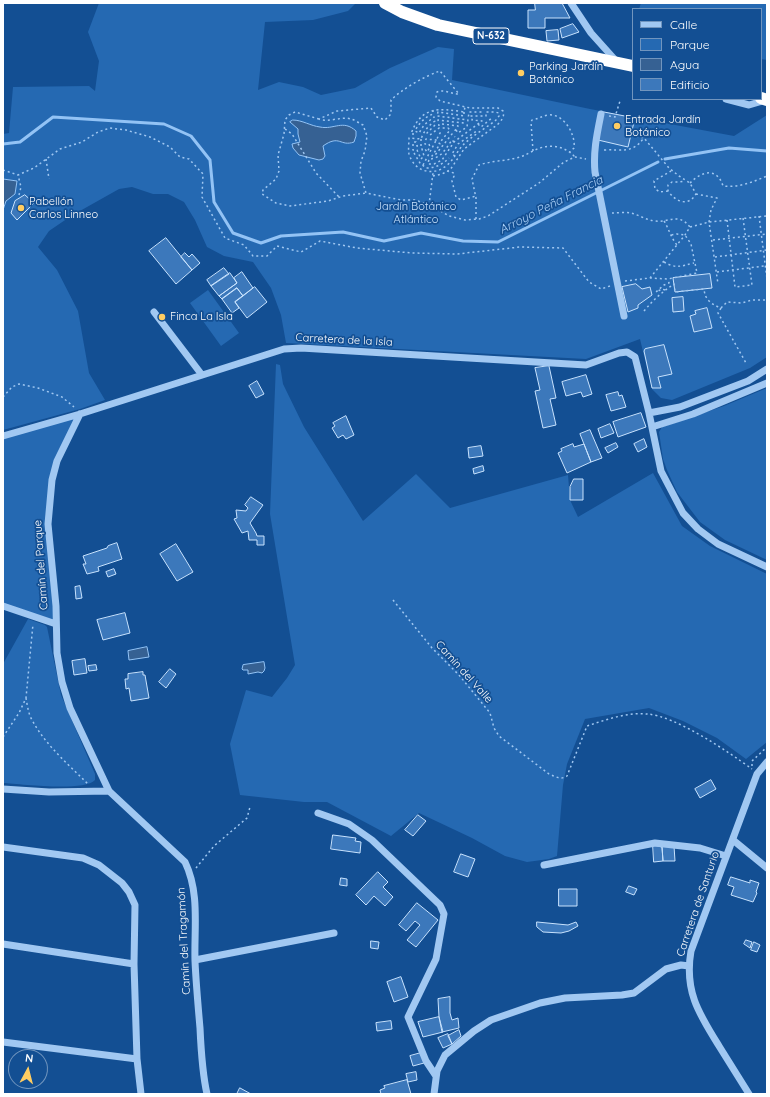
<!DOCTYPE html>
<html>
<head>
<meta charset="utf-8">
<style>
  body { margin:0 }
  #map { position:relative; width:770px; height:1097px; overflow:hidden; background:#134f93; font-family:Quicksand,sans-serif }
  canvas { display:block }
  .frame { position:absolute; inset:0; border:4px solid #fff; pointer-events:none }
  .legend { position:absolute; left:632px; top:8px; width:130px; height:92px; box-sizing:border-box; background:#134f93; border:1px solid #7195be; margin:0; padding:5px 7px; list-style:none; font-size:12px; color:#fff }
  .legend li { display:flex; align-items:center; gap:8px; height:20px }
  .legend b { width:20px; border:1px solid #7195be }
  .north { position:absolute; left:8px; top:1049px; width:40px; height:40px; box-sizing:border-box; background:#134f93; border:1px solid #7195be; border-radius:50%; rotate:7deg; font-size:11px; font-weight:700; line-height:16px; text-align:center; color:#fff }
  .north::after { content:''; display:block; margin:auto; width:14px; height:18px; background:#ffcd62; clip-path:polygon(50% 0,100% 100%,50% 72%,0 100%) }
</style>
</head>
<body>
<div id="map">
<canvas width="770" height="1097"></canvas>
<div class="frame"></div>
<ul class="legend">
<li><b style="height:5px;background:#a1c8f2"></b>Calle</li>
<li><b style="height:11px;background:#2569b2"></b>Parque</li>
<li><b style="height:11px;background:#366193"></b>Agua</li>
<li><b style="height:11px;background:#3c78bb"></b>Edificio</li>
</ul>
<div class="north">N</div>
</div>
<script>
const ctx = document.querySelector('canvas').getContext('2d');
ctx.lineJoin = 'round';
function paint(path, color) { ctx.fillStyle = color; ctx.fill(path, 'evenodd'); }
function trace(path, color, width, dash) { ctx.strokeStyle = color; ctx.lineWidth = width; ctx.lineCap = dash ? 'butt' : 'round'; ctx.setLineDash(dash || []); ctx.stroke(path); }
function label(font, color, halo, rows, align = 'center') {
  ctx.font = font + ' Quicksand,sans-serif'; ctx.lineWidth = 3.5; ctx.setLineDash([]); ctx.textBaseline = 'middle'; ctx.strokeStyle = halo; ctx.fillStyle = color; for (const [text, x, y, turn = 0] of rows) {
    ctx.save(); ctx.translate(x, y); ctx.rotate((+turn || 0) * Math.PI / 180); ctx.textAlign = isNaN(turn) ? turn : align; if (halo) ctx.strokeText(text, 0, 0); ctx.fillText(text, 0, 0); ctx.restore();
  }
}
paint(new Path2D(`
  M99 3H356L348 11 313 20 265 22 258 90 279 82 303 87 321 95 355 88 390 68 438 47 454 49 452 80 590 109 734 136 767 115V357L750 368 672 400 661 398 652 389 640 339 586 359 286 343 281 315 271 288 253 262 224 256 207 247 195 220 184 202 168 194H153L132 187 119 189 71 216 49 231 38 247 57 270 78 311 89 373 105 400 80 409 3 430V210L6 201 15 194 17 181 3 179V134L9 133 13 87 89 86 95 91 99 61 88 32ZM707 308 712 328 694 332 690 316 696 314 695 311Z
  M641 3H767V60L761 59V9H639Z
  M208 290 239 333 221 346 190 303Z
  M276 364 280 365 283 384 304 427 363 521 416 474 450 508 568 475 570 500 578 517 653 473 682 526 710 546 767 574V742L746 759 717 738 683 721 649 708 585 719 567 764 563 785 557 856 549 859 527 862 505 856 472 838 419 813 391 836 327 802H304L240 795 230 744 246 690 272 697 287 678 295 665 270 514Z
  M767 388V560L725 540 700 522 677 492 667 470 663 459 659 432 662 427 724 406Z
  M80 414 57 461 48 524 56 624 3 606V436Z
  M28 619 45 625 47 627 61 695 95 774V780C84 792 20 784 3 783V664Z`), '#2569b2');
const water = new Path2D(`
  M293 120C302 120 311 126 320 127 334 130 343 119 356 131V136L354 142C340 147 340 134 323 146L325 156 323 159 319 160 299 155 293 148 292 144 300 142 298 134V129L290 122Z
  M3 179 17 181 15 194 6 201 3 210Z
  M147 647 149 657 129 660 128 651Z
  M264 662 265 668 264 671 262 673 258 672 248 674V670H243L242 669 243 665Z`);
paint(water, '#366193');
trace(water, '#93c3f5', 1);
trace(new Path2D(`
  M3 144 20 142 53 117 164 124 191 136 210 160 214 202 233 233 261 243 281 236 343 232 384 241 421 233 463 241 498 242 658 162
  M665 159 729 148 767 151`), '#93c3f5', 3);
const building = new Path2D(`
  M535 3H562L570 18H545V28H528V10H535Z
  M573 24 579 32 562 38 560 29Z
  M558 30 559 40 547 41 546 31Z
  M604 112 635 118 628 147 598 140Z
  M25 195 34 203 17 220 11 213 15 201Z
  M166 238 192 270 176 284 149 251Z
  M185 253 189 257 192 254 200 263 192 270 181 257Z
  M224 268 229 274 211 286 207 280Z
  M242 272 253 288 243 296 237 288 222 299 219 296 237 283 234 278Z
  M230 273 237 283 219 296 211 286Z
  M710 274 712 288 675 292 673 278Z
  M636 284 642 289 650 287 652 295 638 305V308L628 312 622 287Z
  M255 287 267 302 247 318 235 302Z
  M237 288 243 296 235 302 239 308 232 313 222 299Z
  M683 297 684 311 673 312 672 298Z
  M707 308 712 328 694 332 690 316 696 314 695 311Z
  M664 345 672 374 658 377 661 388H652L644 351 645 349Z
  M549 366 556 398 550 399 556 425 543 428 535 391 540 390 535 368Z
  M586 375 592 394 583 397 581 392 566 396 562 382Z
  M257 381 264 394 256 398 249 386Z
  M618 392 619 396 622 395 626 407 611 411 606 395Z
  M641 413 646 427 618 437 613 422Z
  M346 416 354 435 346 439 343 435 338 438 332 428 335 426 333 423Z
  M610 424 614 433 601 438 598 429Z
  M590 430 602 458 591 462 580 434Z
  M644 439 647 447 638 452 634 444Z
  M616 443 618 447 608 453 605 448Z
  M573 444 574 447 584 444 591 462 567 473 558 453 562 451 561 449Z
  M481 446 483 456 469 458 468 448Z
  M483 466 484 471 474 474 473 469Z
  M574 479H583V500H570V487Z
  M251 497 263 505 250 523 256 533 257 536H264V545H257V540H249L248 531 242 533 234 519 237 518 236 510 246 511 248 508 245 505Z
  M117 543 122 559 98 567 99 571 87 574 83 564H86L83 556 107 548 108 546Z
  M176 544 193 572 177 581 160 554Z
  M114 569 116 574 108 577 106 572Z
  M80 586 82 598 76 599 75 587Z
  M125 613 130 633 103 640 97 620Z
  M85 659 87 673 74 675 72 661Z
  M96 665 97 670 89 671 88 666Z
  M170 669 176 674 166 688 159 682Z
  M143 672V675H145L149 698 131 701 129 688 126 689 125 679H128V674Z
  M711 780 716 789 700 798 695 789Z
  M418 815 426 821 413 836 405 830Z
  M333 835 356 838 355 841 361 842 360 853 331 849Z
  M653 845 662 847 663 861 654 862Z
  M674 846 675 861H663L662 847Z
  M461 854 475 859 468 877 454 872Z
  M378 872 388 882 383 887 393 897 385 906 374 896 366 905 356 895Z
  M731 877 750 883V880L759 883 756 892 757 893 753 902 731 895 734 887 728 885Z
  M341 878 347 879V886L340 885Z
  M629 886 637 889 634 895 626 892Z
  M559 889H577V906H559Z
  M417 903 438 920 416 947 407 940 420 925 415 921 406 931 399 925Z
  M537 922 568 925 576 922 578 926 569 931 561 933 543 932 537 927Z
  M746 940 752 942 750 948 744 944Z
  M371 941 379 942 378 949 371 948Z
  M754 942 760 945 757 952 751 950Z
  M401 977 408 997 394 1002 387 982Z
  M450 997V1013L452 1020 458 1018 459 1028 442 1032 439 1017 438 999Z
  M439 1017 443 1032 423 1037 418 1022Z
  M391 1021 392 1029 377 1031 376 1023Z
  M459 1030 461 1036 452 1044 448 1036Z
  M448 1034 452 1044 443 1048 438 1038Z
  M421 1053 424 1063 413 1066 410 1056Z
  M416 1072 417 1080 408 1082 406 1074Z
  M407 1080 411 1094H381L380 1090 385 1088 384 1086Z
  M240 1088 251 1094H237Z`);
paint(building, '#3c78bb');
trace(building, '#c8e2fd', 1);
trace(new Path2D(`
  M433 110V114C425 117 419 123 415 131L419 133 424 125 434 117 435 121C428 126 424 131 421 139L409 138C409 143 408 149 409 154 414 171 432 177 446 166 454 160 457 151 463 145 472 136 486 128 496 120L499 116V113L495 112H486V116H468
  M464 112V116L438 112 437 116 468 120
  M609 116 615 117 620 101
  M319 119 295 112 289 115 285 120 284 134 278 155 279 171 276 179 263 190 262 194 276 203 290 206 328 201 343 196 366 193
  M442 124 458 126 454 132
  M478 124 481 127 493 117
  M435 125 427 133 430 135 439 128H448L450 130 441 141
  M439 126 438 120 463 123 464 120
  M285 129 292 134 316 173 339 197
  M456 130 458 133 467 127 469 112H482
  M414 134H411C421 106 439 108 464 112L465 107
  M631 135 644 138 669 168 679 176 690 183 696 194C688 207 676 202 668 191V185L672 182H679L685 181
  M421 139V146H417L416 142H413V150H417L421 159 424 156 422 149H425L427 152 430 147 429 144H425L426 139 436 140 440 144 432 156 436 154 452 134 455 137
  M454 142 452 140C446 148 441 159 429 159L428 164H434L442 160 454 142 482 121 472 120 473 116
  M604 150C621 149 632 154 643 139
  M533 151 531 122 532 120C538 119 542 116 548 115 564 113 576 135 574 148L570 152
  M414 153 420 163 426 168C436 168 443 164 449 158
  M455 156 452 154 458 144 478 130
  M46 159 49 179
  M423 165 440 133 442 132
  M3 170 18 175
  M447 171 454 173V176L452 181 456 197 461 200 476 196
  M433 176 442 174 450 170 464 149 497 125C501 121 505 117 503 111L498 108H470L440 101 436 97 437 92C445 89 451 94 459 94L440 71C425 76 402 89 391 100V114L385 120 377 117 371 108 337 111 319 119C327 123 342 116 351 119 355 120 359 123 363 125L367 136 365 151 361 161 360 173 366 193 401 200H415L432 206 449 216 465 220 479 219 488 216 539 183 564 162 575 157 586 159
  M690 183C702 171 717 167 723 186 738 188 753 182 767 176
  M668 191 660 192 655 189 654 181 671 171
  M696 194 717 198 711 210 709 222 718 284
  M19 195 21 187 18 175 34 168 60 149 82 142 98 132 110 128 126 130 150 137 170 147 180 157 189 159 203 174 202 197 225 238 244 245 253 256H267L277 246 301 252 320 241 357 248 412 253 457 254 520 247 563 248 589 282 601 289 610 286
  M429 205 433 173
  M612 213C618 213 625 212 631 213 639 215 646 220 655 221 669 223 678 212 690 227
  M759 216 767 279
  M476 219V198L472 179 479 165C491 161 504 161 516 158 522 157 527 154 533 151 548 143 564 145 575 157
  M727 220 735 287 752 285 743 218
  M664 221C669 229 671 238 677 245
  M713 240 767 234
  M715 257 767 250
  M664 262C676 269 681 266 694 263
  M717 272 764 266
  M650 278 685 235 690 227 709 222 767 216
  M625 281 650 278 668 279 697 273 691 244 685 235 677 234 671 235
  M665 290 662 289 656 292 664 285 669 283 668 279
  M721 308 727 302 742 303 752 300H767
  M644 311C653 300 662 292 674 284L675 292 704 289C705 300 711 304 721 308L718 313 746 363
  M3 397 12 387 19 384 38 388 62 397 74 407
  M393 600 432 648 459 675 490 713 494 728 499 736 549 774C556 777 561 780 567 776L587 726C605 720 627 712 647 714 676 716 727 751 752 769
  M26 698C27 704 28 710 30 716 43 743 67 763 88 784
  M3 737 19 713 26 698 33 624
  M752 766V761L767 747
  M196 868 214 846 247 818 250 807`), '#a1c8f2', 1.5, [2, 3]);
trace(new Path2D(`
  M571 3 591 33 617 62
  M726 99 749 105 766 100
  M601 114C597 134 593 152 595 172L624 316
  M154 312 202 375
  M649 413 680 407 748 381 767 369
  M80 414 57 461 52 480 48 524 56 606 57 653 62 682 70 708 109 791 185 862C200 893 194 928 195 961 196 983 198 1005 200 1028 201 1050 202 1072 207 1094
  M652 427 693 414 767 383
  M3 436 80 414 284 349 301 348 586 365 619 353 627 352 635 357 649 413 661 471 683 513 698 529 718 544 767 567
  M3 606 56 624
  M3 789 49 792 109 791
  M318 813 349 824 372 840 440 905 444 914 436 959 408 1017 426 1061 436 1076
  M733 840 767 868
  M3 847 83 858 99 865 122 883 129 892 135 905 134 964 137 1059 3 1042
  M544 865 655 843 700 848 726 856
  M3 944 134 964
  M195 960 334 933
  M137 1059 141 1094
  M434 1094 437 1071 445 1055 474 1031 491 1020 540 1003 565 998 622 995 634 993 666 969 681 965 689 966
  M749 1094C739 1078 729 1062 719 1046 699 1014 684 991 691 951L757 774 767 762`), '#a1c8f2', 7);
trace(new Path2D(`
  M385 3 402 12 438 25 633 66
  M761 98 767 100`), '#fff', 12);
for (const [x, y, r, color] of [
  [521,73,4,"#ffcd62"],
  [617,126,4,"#ffcd62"],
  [21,208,4,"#ffcd62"],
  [162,317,4,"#ffcd62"]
]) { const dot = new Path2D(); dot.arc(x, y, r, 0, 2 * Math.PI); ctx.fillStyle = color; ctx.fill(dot); trace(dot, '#134f93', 1.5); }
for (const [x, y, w] of [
  [491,36,36]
]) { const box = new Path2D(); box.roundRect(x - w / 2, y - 8, w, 16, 3); ctx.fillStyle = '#134f93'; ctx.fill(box); trace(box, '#fff', 1); }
label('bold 10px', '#fff', null, [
  ["N-632",491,36]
]);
label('11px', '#fff', '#134f93', [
  ["Parking Jardín",529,67],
  ["Botánico",529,80],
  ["Entrada Jardín",625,120],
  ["Botánico",625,133],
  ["Pabellón",29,202],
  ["Carlos Linneo",29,215],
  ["Finca La Isla",170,317]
], 'left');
label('11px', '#c8e2fd', '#134f93', [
  ["Jardín Botánico",416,207],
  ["Atlántico",416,220]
]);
label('11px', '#fff', '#134f93', [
  ["Carretera de la Isla",344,340,3],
  ["Camín del Parque",41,565,-94],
  ["Camín del Valle",464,672,48],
  ["Carretera de Santurio",698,904,-71],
  ["Camín del Tragamón",184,941,-93]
]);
label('italic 12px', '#add2f9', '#134f93', [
  ["Arroyo Peña Francia",551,205,-27]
]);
</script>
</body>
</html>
